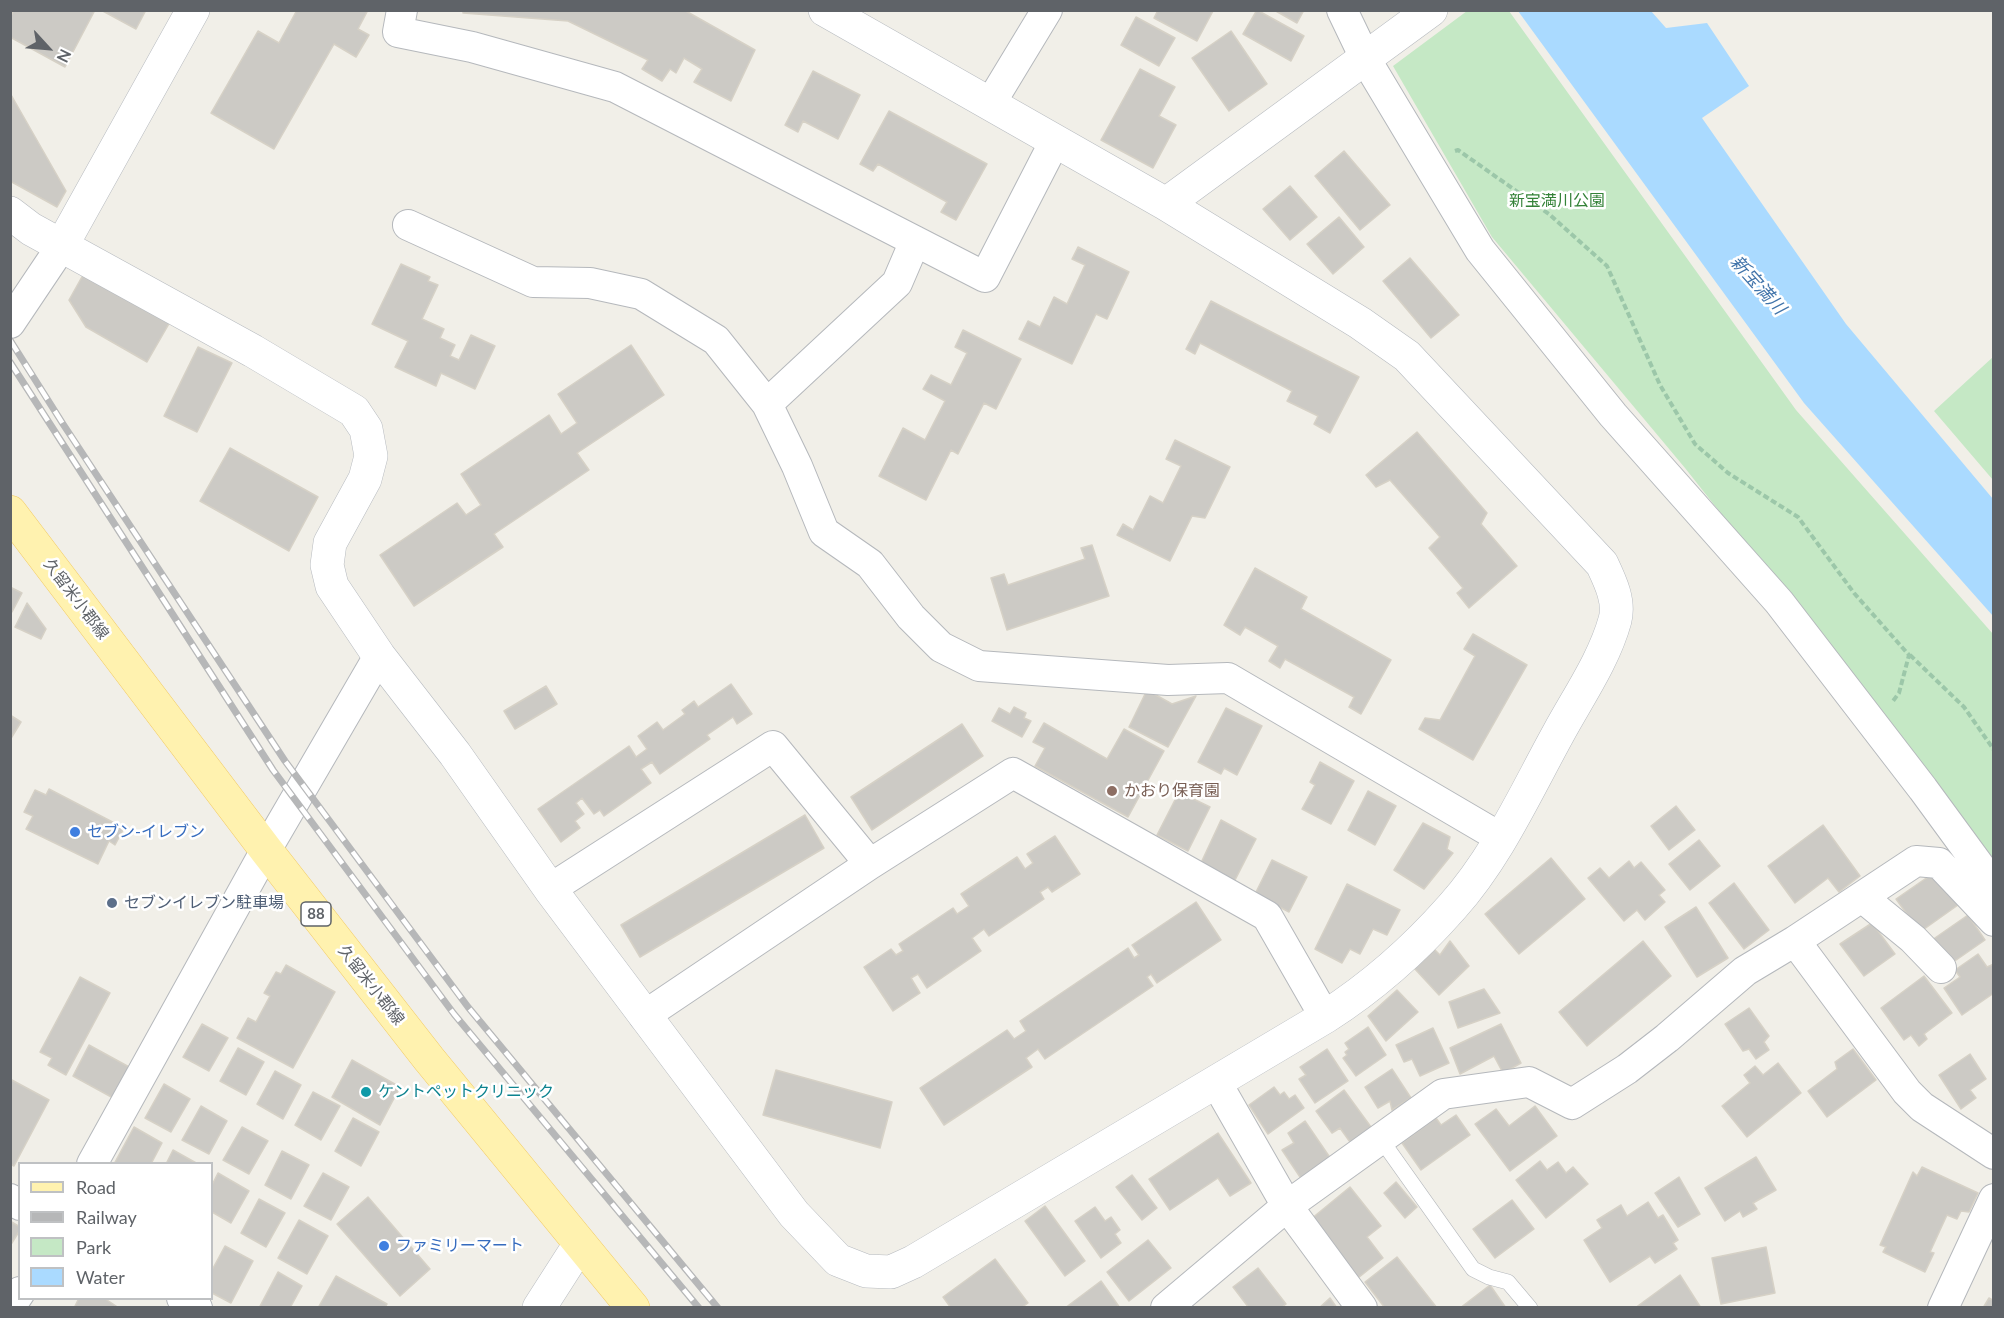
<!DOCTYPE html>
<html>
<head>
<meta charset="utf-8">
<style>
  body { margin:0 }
  #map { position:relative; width:2004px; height:1318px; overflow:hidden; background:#f1efe8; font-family:Lato,sans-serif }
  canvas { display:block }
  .frame { position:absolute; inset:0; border:12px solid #5f6368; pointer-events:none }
  .legend { position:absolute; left:18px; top:1162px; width:195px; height:138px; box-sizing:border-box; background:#fff; border:2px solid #bfc1c3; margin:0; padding:8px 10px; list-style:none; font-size:18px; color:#5f6368 }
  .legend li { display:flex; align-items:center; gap:12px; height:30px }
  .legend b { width:30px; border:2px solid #bfc1c3 }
  .north { position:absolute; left:18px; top:18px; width:60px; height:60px; -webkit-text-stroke:4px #fff; paint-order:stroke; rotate:116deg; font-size:16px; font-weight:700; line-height:24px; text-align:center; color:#5f6368 }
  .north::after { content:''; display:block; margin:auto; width:21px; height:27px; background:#5f6368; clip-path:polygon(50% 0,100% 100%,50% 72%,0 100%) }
</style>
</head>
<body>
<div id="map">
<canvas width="2004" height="1318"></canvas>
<div class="frame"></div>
<ul class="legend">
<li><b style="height:8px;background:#fff2af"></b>Road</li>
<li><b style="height:8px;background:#b6b7b8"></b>Railway</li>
<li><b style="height:16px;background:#c5e8c5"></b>Park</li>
<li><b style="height:16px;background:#aadaff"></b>Water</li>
</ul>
<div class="north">N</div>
</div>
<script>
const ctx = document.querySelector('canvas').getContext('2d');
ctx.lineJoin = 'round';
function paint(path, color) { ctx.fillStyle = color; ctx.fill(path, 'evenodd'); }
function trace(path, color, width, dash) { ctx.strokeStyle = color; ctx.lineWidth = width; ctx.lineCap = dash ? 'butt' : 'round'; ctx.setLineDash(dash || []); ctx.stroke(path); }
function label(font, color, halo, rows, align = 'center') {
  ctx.font = font + ' Lato,"Noto Sans JP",sans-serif'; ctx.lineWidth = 5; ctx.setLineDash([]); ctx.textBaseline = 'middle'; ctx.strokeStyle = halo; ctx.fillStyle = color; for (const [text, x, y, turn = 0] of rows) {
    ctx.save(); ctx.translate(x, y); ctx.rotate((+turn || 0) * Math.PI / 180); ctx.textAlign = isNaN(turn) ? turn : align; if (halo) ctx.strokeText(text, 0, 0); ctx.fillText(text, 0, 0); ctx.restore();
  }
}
paint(new Path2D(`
  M1467 11H1509L1796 410 1993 634V865L1942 793 1685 468 1492 237 1393 66Z
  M1993 357V480L1934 411Z`), '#c5e8c5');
paint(new Path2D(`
  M1518 11H1651L1666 28 1707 23 1749 86 1702 118 1846 324 1993 499V616L1804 403Z`), '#aadaff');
const building = new Path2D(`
  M14 10H95L65 67 10 37V18Z
  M101 10H146L136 29Z
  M297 10H368L358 29 369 35 356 57 334 44 274 149 211 113 258 31 279 43Z
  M463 10H684L755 50 731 101 694 82 702 69 684 58 676 73 670 69 662 81 642 69 648 60 568 21 463 13Z
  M1158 10H1213V11L1197 41 1154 18Z
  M1257 10 1304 36 1291 61 1243 34Z
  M1274 10H1304L1297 23Z
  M1136 17 1175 38 1159 66 1121 45Z
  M1231 31 1267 84 1229 111 1192 58Z
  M1140 69 1175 87 1159 116 1176 125 1153 168 1101 140Z
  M813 71 860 95 838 139 803 121 798 132 785 125Z
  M10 93 66 191 57 207 10 181Z
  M889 111 987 164 956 220 941 212 947 202 878 164 873 171 860 164Z
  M1344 151 1390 205 1360 230 1315 176Z
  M1290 186 1317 217 1290 240 1263 209Z
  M1339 217 1364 247 1333 274 1307 244Z
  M1078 247 1129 272 1107 319 1096 314 1072 364 1019 339 1028 321 1040 327 1054 297 1067 304 1085 265 1072 259Z
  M1410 258 1459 315 1431 338 1383 281Z
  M401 264 430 277 428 281 438 285 422 319 444 329 440 338 455 345 450 356 459 360 471 335 495 346 475 389 441 373 436 386 395 367 408 341 372 324Z
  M83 275 170 322 147 362 86 327 69 300Z
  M1211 301 1359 377 1330 433 1314 424 1318 416 1287 401 1292 391 1200 343 1195 354 1186 349Z
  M963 330 1021 359 996 409 984 403 958 454 951 450 926 500 879 476 903 428 925 440 945 401 923 389 931 375 951 385 967 353 955 347Z
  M631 345 664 395 577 453 589 470 494 534 503 547 414 606 380 555 457 503 466 515 481 505 461 474 549 415 561 434 577 423 558 394Z
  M198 347 232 363 197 432 164 416Z
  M1417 432 1487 513 1481 524 1517 566 1469 608 1457 593 1463 588 1429 548 1440 537 1390 480 1376 487 1366 475Z
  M1175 440 1230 467 1205 518 1192 516 1170 561 1117 535 1123 524 1133 530 1150 496 1163 503 1181 466 1166 459Z
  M230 448 318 497 289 551 200 501Z
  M1092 545 1109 596 1007 630 991 578 1004 574 1008 585 1085 559 1081 548Z
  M1255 568 1307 597 1301 609 1391 660 1361 714 1349 707 1354 697 1285 659 1280 668 1269 661 1278 646 1245 627 1240 635 1224 625Z
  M10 587 22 593 12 612 10 611Z
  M27 603 46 629 41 639 15 627Z
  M1473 634 1527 665 1473 760 1419 729 1425 718 1440 720 1475 656 1464 649Z
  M731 684 752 714 737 724 733 717 707 735 710 739 660 774 652 762 641 769 651 783 604 816 600 810 594 814 582 798 576 803 584 814 575 821 580 828 561 842 538 809 629 746 636 757 647 749 638 736 657 722 663 730 685 714 682 710 694 701 698 707Z
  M546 686 557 704 515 729 504 711Z
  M1147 690 1172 704 1196 696 1168 747 1129 727Z
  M1014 707 1026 713 1024 718 1031 721 1022 737 992 721 999 708 1010 714Z
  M1226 708 1262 726 1237 775 1224 768 1221 774 1198 762Z
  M10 715 21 722 10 740Z
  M1044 723 1107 759 1124 729 1164 751 1128 817 1035 766 1045 748 1033 742Z
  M962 724 983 756 872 830 851 797Z
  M1320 762 1354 781 1331 824 1302 809 1315 785 1310 782Z
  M49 789 124 828 115 845 109 841 98 864 26 829 33 816 24 812 35 790 46 795Z
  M1368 791 1396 806 1375 845 1348 830Z
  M1179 792 1210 807 1188 851 1157 835Z
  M1676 806 1695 830 1669 850 1651 826Z
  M805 815 824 848 640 957 621 925Z
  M1221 820 1256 839 1233 884 1200 865Z
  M1423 823 1450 837 1447 849 1453 853 1424 889 1394 870Z
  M1823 825 1860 876 1839 892 1828 878 1795 903 1768 866Z
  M1055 836 1080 874 1052 892 1048 887 1040 892 1044 899 989 936 984 929 972 938 981 951 927 988 918 974 911 978 920 993 893 1011 864 967 891 949 896 955 903 951 899 944 953 908 957 914 969 906 961 894 1017 857 1025 869 1033 863 1027 854Z
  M1699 840 1720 866 1690 890 1669 864Z
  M1551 858 1585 899 1519 954 1485 914Z
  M1272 860 1307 877 1289 912 1255 894Z
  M1629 861 1634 868 1641 862 1665 890 1659 895 1665 902 1645 920 1637 910 1624 921 1588 878 1600 868 1609 878Z
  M1935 872 1958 905 1920 932 1896 899Z
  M1734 883 1769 930 1744 949 1709 903Z
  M1347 884 1400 910 1387 935 1373 929 1360 954 1350 949 1342 963 1315 949Z
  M1196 902 1221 940 1157 983 1151 974 1147 977 1153 986 1045 1059 1038 1049 1026 1058 1032 1067 944 1125 920 1088 1007 1030 1014 1039 1026 1031 1020 1021 1128 948 1134 958 1139 955 1132 945Z
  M1696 907 1728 958 1697 977 1665 927Z
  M1968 915 1985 940 1949 965 1932 940Z
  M1872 923 1895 954 1864 976 1840 944Z
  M1450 941 1469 966 1439 995 1414 968 1434 949 1440 955Z
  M1643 941 1671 976 1587 1046 1559 1012Z
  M1978 954 1987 967 1994 964V993L1962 1015 1944 988 1960 977 1955 970Z
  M286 965 335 992 293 1068 237 1038 248 1018 256 1022 270 996 264 993 276 972 281 974Z
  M1924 976 1952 1013 1924 1034 1927 1039 1919 1046 1911 1035 1904 1040 1881 1008Z
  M80 977 110 993 66 1075 48 1065 52 1058 40 1052Z
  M1484 989 1500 1013 1458 1028 1449 1002Z
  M1397 990 1418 1012 1386 1041 1368 1016Z
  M1749 1008 1769 1036 1764 1042 1769 1050 1756 1059 1749 1049 1743 1051 1725 1024Z
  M202 1024 228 1038 209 1071 183 1057Z
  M1501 1024 1521 1063 1503 1073 1494 1056 1460 1074 1450 1048Z
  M1368 1027 1386 1055 1356 1076 1343 1058 1347 1055 1345 1052 1349 1049 1345 1043Z
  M1433 1028 1449 1063 1420 1076 1412 1059 1404 1062 1396 1045Z
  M89 1045 131 1068 115 1099 73 1076Z
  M238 1048 264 1062 246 1095 220 1081Z
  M1327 1049 1348 1081 1315 1103 1299 1079 1306 1075 1300 1067Z
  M1853 1049 1876 1080 1827 1117 1808 1091 1837 1069 1835 1062Z
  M1970 1054 1986 1079 1970 1090 1976 1098 1961 1109 1939 1075Z
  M352 1060 400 1087 380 1125 332 1097Z
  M1778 1063 1801 1093 1747 1137 1722 1106 1750 1083 1744 1075 1755 1066 1763 1075Z
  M1392 1069 1411 1098 1392 1110 1390 1101 1378 1108 1365 1087Z
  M776 1070 892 1102 880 1148 763 1115Z
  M275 1071 301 1085 283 1119 257 1104Z
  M10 1079 49 1100 14 1166 10 1164Z
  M164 1084 190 1099 171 1132 145 1118Z
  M1274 1087 1280 1095 1284 1092 1289 1099 1295 1095 1304 1108 1268 1134 1249 1105Z
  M1344 1090 1371 1127 1350 1142 1340 1128 1332 1133 1316 1111Z
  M313 1092 340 1106 321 1140 295 1125Z
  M201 1106 227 1121 209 1154 182 1140Z
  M1535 1106 1557 1136 1510 1171 1475 1124 1496 1109 1509 1126Z
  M1456 1115 1470 1135 1421 1170 1402 1143 1436 1118 1441 1125Z
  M353 1118 379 1132 361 1166 335 1151Z
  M1305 1121 1331 1159 1302 1180 1282 1150 1294 1143 1288 1133Z
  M134 1127 162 1143 151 1164H114Z
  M242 1127 268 1141 249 1174 223 1160Z
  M1218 1133 1251 1183 1230 1196 1218 1178 1170 1210 1149 1179Z
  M173 1150 198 1164H166Z
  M282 1151 309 1165 291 1199 265 1185Z
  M1756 1157 1776 1190 1753 1203 1757 1209 1743 1217 1740 1211 1725 1221 1705 1188Z
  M1540 1161 1547 1170 1558 1162 1566 1173 1573 1167 1588 1184 1546 1218 1516 1180Z
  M1922 1167 1978 1193 1969 1212 1961 1211 1957 1219 1947 1215 1930 1252 1934 1253 1925 1272 1883 1252 1886 1247 1880 1245 1913 1172 1917 1176Z
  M218 1173 249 1191 231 1223 212 1212V1185Z
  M323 1173 349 1187 331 1220 304 1206Z
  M1132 1175 1157 1208 1142 1220 1116 1187Z
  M1679 1177 1700 1214 1678 1227 1655 1193Z
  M1396 1182 1417 1207 1405 1218 1384 1193Z
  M1350 1187 1381 1226 1367 1237 1383 1258 1358 1278 1311 1219Z
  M368 1197 430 1269 400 1296 337 1224Z
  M259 1199 285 1213 266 1247 241 1233Z
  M1512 1200 1534 1229 1495 1258 1473 1229Z
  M1648 1202 1658 1218 1663 1215 1678 1240 1673 1243 1677 1249 1655 1263 1650 1256 1610 1282 1584 1240 1602 1228 1597 1220 1621 1205 1627 1216Z
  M1045 1206 1085 1261 1065 1276 1025 1221Z
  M1095 1207 1105 1221 1111 1217 1120 1230 1115 1234 1121 1243 1101 1258 1075 1221Z
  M299 1220 328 1236 307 1274 278 1258Z
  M10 1221 20 1227V1230L10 1246Z
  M1148 1240 1171 1268 1129 1301 1107 1272Z
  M225 1246 253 1261 231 1303 212 1293V1270Z
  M1766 1247 1775 1293 1721 1304 1712 1258Z
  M1397 1257 1437 1308H1385L1365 1282Z
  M995 1259 1028 1303 1021 1308H951L943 1297Z
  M1258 1268 1286 1304 1281 1308H1249L1233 1287Z
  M278 1272 302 1286 290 1308H259Z
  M1680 1275 1701 1308H1635Z
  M336 1276 387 1304 385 1308H318Z
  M1101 1281 1120 1308H1065Z
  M1490 1285 1506 1308H1460Z
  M79 1298H104L119 1308H74Z
  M1330 1298 1337 1308H1319Z
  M1989 1298 1994 1301V1308H1983Z`);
paint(building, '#cccac5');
trace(building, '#d6d1c6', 1.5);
const lane = new Path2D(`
  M1380 1138 1473 1269 1489 1277 1508 1282 1530 1308`);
const street = new Path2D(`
  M402 10 398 32 472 47 615 87 985 277 1055 141
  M1342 10 1366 60 1480 250 1613 415 1779 602 1923 789 1994 886
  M990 104 1047 10
  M408 225 533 282 590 283 641 294 716 340 767 404 797 466 824 532 870 564 911 617 941 647 979 666 1168 680 1228 678 1501 838
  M10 323 61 247
  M767 404 897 283 915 241
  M550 889 773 746 870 864
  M1863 898 1913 939 1941 968
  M1795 941 1916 861 1939 863 1994 921
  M644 1016 870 864 1013 773 1267 916 1325 1017
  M1216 1082 1287 1206 1362 1308
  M92 1164 266 850 379 656
  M10 1199 20 1205
  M182 1298 197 1308
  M10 1307 20 1292
  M1166 1308 1287 1206 1443 1094 1529 1082 1572 1104 1627 1069 1667 1038 1745 971 1795 941 1907 1092 1922 1107 1994 1154
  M1943 1308 1994 1199`);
const secondary = new Path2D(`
  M1166 204 1431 10
  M10 213 31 229 253 351 354 411 366 429 371 456 365 479 330 543 327 565 332 586 379 656 455 754 550 889 794 1214 838 1260 866 1271 891 1272 913 1262 1325 1017C1372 987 1415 949 1452 907 1497 857 1526 792 1558 734 1578 697 1604 660 1615 620 1620 601 1610 581 1602 564L1407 356 1360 323 1166 204 825 10
  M61 247 193 10
  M539 1308 580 1244`);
const primary = new Path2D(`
  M10 512 266 850 429 1059 633 1308`);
trace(lane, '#b5b8bc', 16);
trace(street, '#b5b8bc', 32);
trace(secondary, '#b6babf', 34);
trace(primary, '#f2c960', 34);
trace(new Path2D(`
  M1455 151 1458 150 1549 214 1607 266 1660 385 1695 444 1728 473 1798 517 1854 593 1909 655 1899 693 1893 701
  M1910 655 1964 707 1994 750`), '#9cc7a9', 4, [6, 3]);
trace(lane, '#fff', 15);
trace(street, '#fff', 30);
trace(secondary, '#fff', 33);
trace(primary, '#fff2af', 33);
const rail = new Path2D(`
  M10 340 63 424 285 761 468 1007 718 1308
  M10 362 273 770 454 1014 699 1308`);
trace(rail, '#b6b7b8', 7);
trace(rail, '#fff', 4.5, [14]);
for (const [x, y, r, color] of [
  [1112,791,6,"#8d6e63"],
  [75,832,6,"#3f7fe0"],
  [112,903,6,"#5c6f8a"],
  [366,1092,6,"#0f9aa8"],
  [384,1246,6,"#3f7fe0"]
]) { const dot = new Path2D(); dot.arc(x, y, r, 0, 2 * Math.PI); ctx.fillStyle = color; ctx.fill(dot); trace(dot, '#fff', 2); }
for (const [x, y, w] of [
  [316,914,30]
]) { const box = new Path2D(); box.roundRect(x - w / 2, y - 12, w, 24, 4.5); ctx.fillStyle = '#fff'; ctx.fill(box); trace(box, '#5f6368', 1.5); }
label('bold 15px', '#5f6368', null, [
  ["88",316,914]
]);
label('16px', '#348238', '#fff', [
  ["新宝満川公園",1557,201]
]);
label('16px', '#5f6368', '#fff', [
  ["久留米小郡線",76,599,53],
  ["久留米小郡線",371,985,52]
]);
label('16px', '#785e54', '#fff', [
  ["かおり保育園",1124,791]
], 'left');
label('16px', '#366cbe', '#fff', [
  ["セブン-イレブン",87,832],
  ["ファミリーマート",396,1246]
], 'left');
label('16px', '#4e5e75', '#fff', [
  ["セブンイレブン駐車場",124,903]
], 'left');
label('16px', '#0d838f', '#fff', [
  ["ケントペットクリニック",378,1092]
], 'left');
label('italic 18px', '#4174aa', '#fff', [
  ["新宝満川",1758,285,48]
]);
</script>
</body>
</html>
